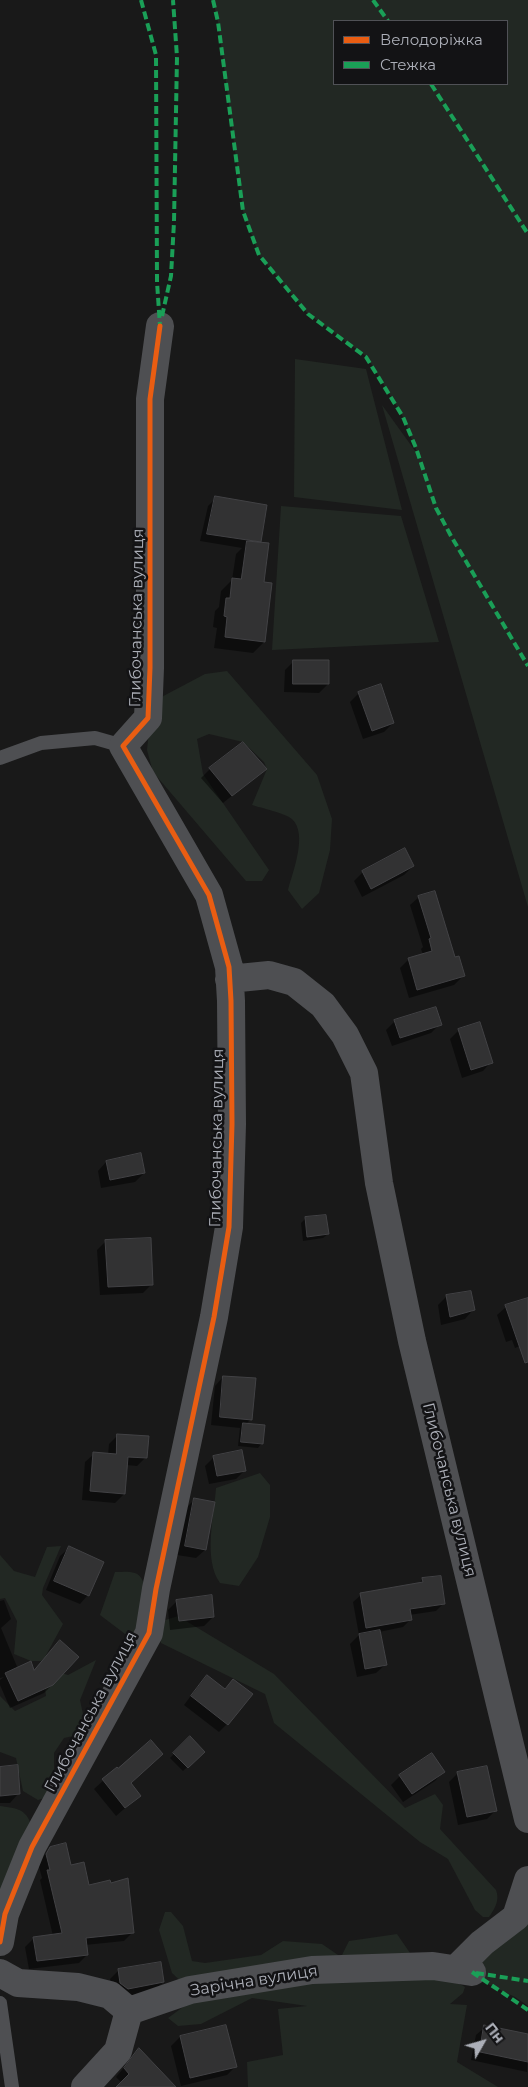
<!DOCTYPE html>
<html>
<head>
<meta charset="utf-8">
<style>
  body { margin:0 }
  #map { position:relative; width:528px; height:2087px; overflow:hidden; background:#191919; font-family:Montserrat,sans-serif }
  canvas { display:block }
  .legend { position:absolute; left:333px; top:20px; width:175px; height:65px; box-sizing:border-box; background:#131315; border:1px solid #505156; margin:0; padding:6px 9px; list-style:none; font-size:15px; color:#acafb8 }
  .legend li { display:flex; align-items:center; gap:10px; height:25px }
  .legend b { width:25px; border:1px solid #505156 }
  .north { position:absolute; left:458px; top:2017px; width:50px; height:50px; -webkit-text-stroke:4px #131315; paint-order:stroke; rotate:52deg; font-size:14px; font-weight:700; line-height:20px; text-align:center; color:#acafb8 }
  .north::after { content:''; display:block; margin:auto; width:18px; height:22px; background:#acafb8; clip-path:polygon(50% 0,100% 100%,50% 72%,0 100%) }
</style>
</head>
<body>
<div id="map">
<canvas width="528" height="2087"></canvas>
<ul class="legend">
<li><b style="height:6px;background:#e95d12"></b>Велодоріжка</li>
<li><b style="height:6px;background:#1a9f57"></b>Стежка</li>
</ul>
<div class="north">Пн</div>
</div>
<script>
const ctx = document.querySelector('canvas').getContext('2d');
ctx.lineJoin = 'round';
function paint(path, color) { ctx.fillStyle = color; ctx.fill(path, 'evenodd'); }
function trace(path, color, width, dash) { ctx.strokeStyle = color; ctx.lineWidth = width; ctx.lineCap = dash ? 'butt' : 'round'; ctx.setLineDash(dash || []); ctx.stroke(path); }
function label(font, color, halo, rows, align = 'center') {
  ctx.font = font + ' Montserrat,sans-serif'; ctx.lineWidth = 5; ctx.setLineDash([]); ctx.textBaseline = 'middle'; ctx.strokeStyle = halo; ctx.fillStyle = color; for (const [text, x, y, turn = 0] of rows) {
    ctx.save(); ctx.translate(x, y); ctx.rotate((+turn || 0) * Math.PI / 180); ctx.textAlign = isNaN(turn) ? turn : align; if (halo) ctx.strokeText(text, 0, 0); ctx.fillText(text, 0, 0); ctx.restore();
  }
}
paint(new Path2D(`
  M213 0H528V907L382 405 418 455 403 417 367 357 308 314 259 255 243 211 218 22ZM507 21V84H334V21Z
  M295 359 366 369 402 510 294 497Z
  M281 506 401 516 439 642 272 650Z
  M227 671 317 775 332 819 330 850 319 893 302 909 288 890C293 871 308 834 292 819 285 813 261 808 252 805L267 769 264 762 243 742 209 734 197 739 203 774 269 870 262 881H246L153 772 147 750 152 702 205 674Z
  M260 1473 270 1485V1517L258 1557 239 1586 220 1583C203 1559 214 1516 216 1488Z
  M61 1546 43 1588 42 1595 63 1624 45 1657 41 1661H31L14 1654 17 1621 5 1598 0 1599V1555L14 1571 35 1577 47 1547Z
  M115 1572C121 1572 129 1571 135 1573 150 1577 148 1620 149 1633L133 1640 100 1615Z
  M178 1616 274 1674 405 1808 435 1794 443 1805 440 1829 496 1890C500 1900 495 1908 489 1917H483L475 1910 448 1859 420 1842 274 1723 265 1694 161 1643 156 1623Z
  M96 1660 80 1700 87 1733 64 1738 54 1753V1789L44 1798 38 1800 23 1791 16 1758 0 1752V1696L15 1711 46 1696 42 1667 68 1675Z
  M0 1806C13 1808 25 1808 30 1822L0 1903Z
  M528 1880V2006L515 1997 456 1969Z
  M165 1912H171L183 1926 192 1961 205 1963 261 1955 283 1941 322 1944 341 1957 349 1941 397 1934 410 1953 190 1990 172 1973 159 1930Z
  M381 1975C399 1977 453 1977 465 1987L463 1993 450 2004 467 2005 457 2062 498 2087H248L247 2062 283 2055 278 2009 307 2006 252 1998 201 2024 178 2026 168 2018 198 1996Z`), '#222823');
paint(new Path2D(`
  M216 498 260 542 258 543 263 583 264 642 253 653 214 648 217 628 213 627 215 611 219 607 221 591 232 580 236 554 242 548 200 541 208 506Z
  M294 661 328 684 319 693 284 692 285 670Z
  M359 693 393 723 384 732 363 739 350 702Z
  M210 769H265L223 803 201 778Z
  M404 850 413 866 404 875 362 897 354 881 363 872Z
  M419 897 463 976 454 985 409 998 400 968 409 959 423 955 421 949 423 947 410 905Z
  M395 1021 440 1024 431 1033 392 1046 386 1030Z
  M459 1030 491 1062 483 1071 462 1078 450 1039Z
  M106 1162 144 1173 135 1182 101 1188 98 1171Z
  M305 1219 328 1234 323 1238 303 1241 301 1223Z
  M106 1241 151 1285 143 1293 100 1295 97 1250Z
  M447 1296 473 1310 465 1319 441 1325 438 1305Z
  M528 1299V1343L515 1348 512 1340 506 1342 497 1315 506 1307Z
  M223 1377 251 1419 246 1424 262 1443 258 1448 238 1446 240 1428 211 1425 215 1386Z
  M118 1435 146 1457 137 1466 126 1465 124 1494 115 1503 82 1500 85 1462 94 1454 108 1455 109 1444Z
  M214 1457 245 1470 236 1479 209 1484 205 1466Z
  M195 1499 205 1550 196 1558 177 1555 186 1508Z
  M69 1548 88 1595 80 1604 46 1590 60 1556Z
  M422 1580 444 1603 436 1611 409 1615 410 1620 403 1627 379 1632 385 1665 376 1673 357 1677 350 1644 359 1635 353 1602 361 1595 417 1585Z
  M4 1600 11 1619 1 1628 18 1669 34 1671 52 1685 44 1693 10 1708 0 1685V1680L4 1677 0 1678V1601Z
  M177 1601 213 1617 204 1626 170 1630 168 1610Z
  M233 1680 227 1724 219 1732 184 1705 199 1685 224 1689Z
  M190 1738 203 1752 183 1771 170 1758Z
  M0 1768 18 1794 10 1803H0Z
  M117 1768 139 1796 116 1816 94 1789Z
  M443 1772 435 1781 403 1802 391 1785 400 1776Z
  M458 1773 496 1810 487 1819 458 1825 449 1782Z
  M50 1848 70 1866 132 1933 124 1941 85 1945 87 1955 79 1963 29 1969 25 1947 34 1938 53 1936 40 1880 42 1878 38 1863Z
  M119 1970 163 1982 154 1991 118 1998 112 1992 110 1979Z
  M226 2026 236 2066 227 2075 181 2086 171 2046 180 2037Z
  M485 2027 528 2036 527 2072 471 2060 476 2035Z
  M139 2050 174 2087H118L122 2083 116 2077Z`), '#0007');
const building = new Path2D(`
  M215 496 267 505 261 542 207 534Z
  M247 541 269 543 264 582 272 583 265 642 225 637 227 617 224 616 226 598H230L232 578 241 579Z
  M293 660H329V684H293Z
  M381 684 394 723 372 731 358 692Z
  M243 742 267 769 232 796 209 768Z
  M405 848 414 866 371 889 362 871Z
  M435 891 455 957 459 956 465 976 417 990 408 958 432 951 429 939 431 938 418 896Z
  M436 1007 442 1025 400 1038 394 1020Z
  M480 1022 493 1063 471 1070 458 1029Z
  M141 1153 145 1173 110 1180 106 1161Z
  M326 1215 329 1234 307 1237 305 1217Z
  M151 1238 153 1285 108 1287 105 1240Z
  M471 1291 475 1310 450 1317 446 1295Z
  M528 1298V1362L525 1363 505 1305Z
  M223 1376 256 1378 252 1420 220 1417Z
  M243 1423 265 1425 263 1444 241 1442Z
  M117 1434 149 1436 147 1458 128 1457 125 1494 90 1491 93 1452 116 1454Z
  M242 1450 246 1471 217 1476 213 1456Z
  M194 1498 215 1502 206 1550 185 1546Z
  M69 1546 104 1562 89 1596 54 1581Z
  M441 1576 445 1604 410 1609 412 1620 366 1628 360 1593 423 1582 422 1578Z
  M212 1595 214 1617 179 1621 176 1600Z
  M380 1630 387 1665 365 1669 359 1634Z
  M60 1640 79 1657 53 1685 18 1701 5 1673 31 1661 34 1670Z
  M207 1675 225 1689 233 1679 253 1694 228 1725 191 1696Z
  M190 1736 205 1752 188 1768 173 1753Z
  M151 1740 163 1754 131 1783 141 1796 125 1808 102 1779 117 1767 118 1768Z
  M432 1753 445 1772 412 1794 399 1775Z
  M18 1765 20 1794 0 1796V1767Z
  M487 1766 497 1811 467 1817 457 1772Z
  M66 1843 71 1865 84 1862 89 1885 110 1880 111 1883 128 1878 134 1933 86 1938 88 1955 37 1961 33 1937 62 1933 47 1870H50L46 1854 50 1847Z
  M161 1962 164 1982 128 1989 120 1983 118 1969Z
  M226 2025 237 2067 190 2078 180 2036Z
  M484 2025 528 2034V2062L480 2052Z
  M139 2048 176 2087H116L129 2074 124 2068Z`);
paint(building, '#323233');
trace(building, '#424245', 1);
trace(new Path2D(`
  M0 758 41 743 95 738 123 746
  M0 2003 12 2087`), '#4e4f52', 14);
trace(new Path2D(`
  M229 979 269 975 294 982 323 1005 345 1035 364 1073 379 1183 412 1341 528 1819
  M0 1942 5 1914 32 1847 149 1633 156 1589 214 1317 229 1227 232 1124 231 1001 229 967 209 895 123 746 148 718 150 668V399L160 326
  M456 1969 482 1943 516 1917 528 1880
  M0 1973 18 1983 78 1987 110 1995 129 2011
  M85 2087 118 2051 129 2011 190 1990 312 1970 433 1966 472 1972`), '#4e4f52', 28);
trace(new Path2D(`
  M141 0 156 55 157 282 160 326
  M213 0 218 22 243 211 259 255 308 314 366 357 403 417 416 448 436 508 451 536 528 666
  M373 0 388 21
  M431 84 528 234
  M162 316 171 276 174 222 177 57 173 0
  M472 1972 528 2010
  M476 1973 528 1981`), '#1a9f57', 4, [8, 4]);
trace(new Path2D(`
  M0 1942 5 1914 32 1847 149 1633 156 1589 214 1317 229 1227 232 1124 231 1001 229 967 209 895 123 746 148 718 150 668V399L160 326`), '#e95d12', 5);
label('16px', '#acafb8', '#131315', [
  ["Глибочанська вулиця",137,618,-89],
  ["Глибочанська вулиця",217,1138,-89],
  ["Глибочанська вулиця",449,1490,76],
  ["Глибочанська вулиця",91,1712,-62],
  ["Зарічна вулиця",254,1981,-9]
]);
</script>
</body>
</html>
